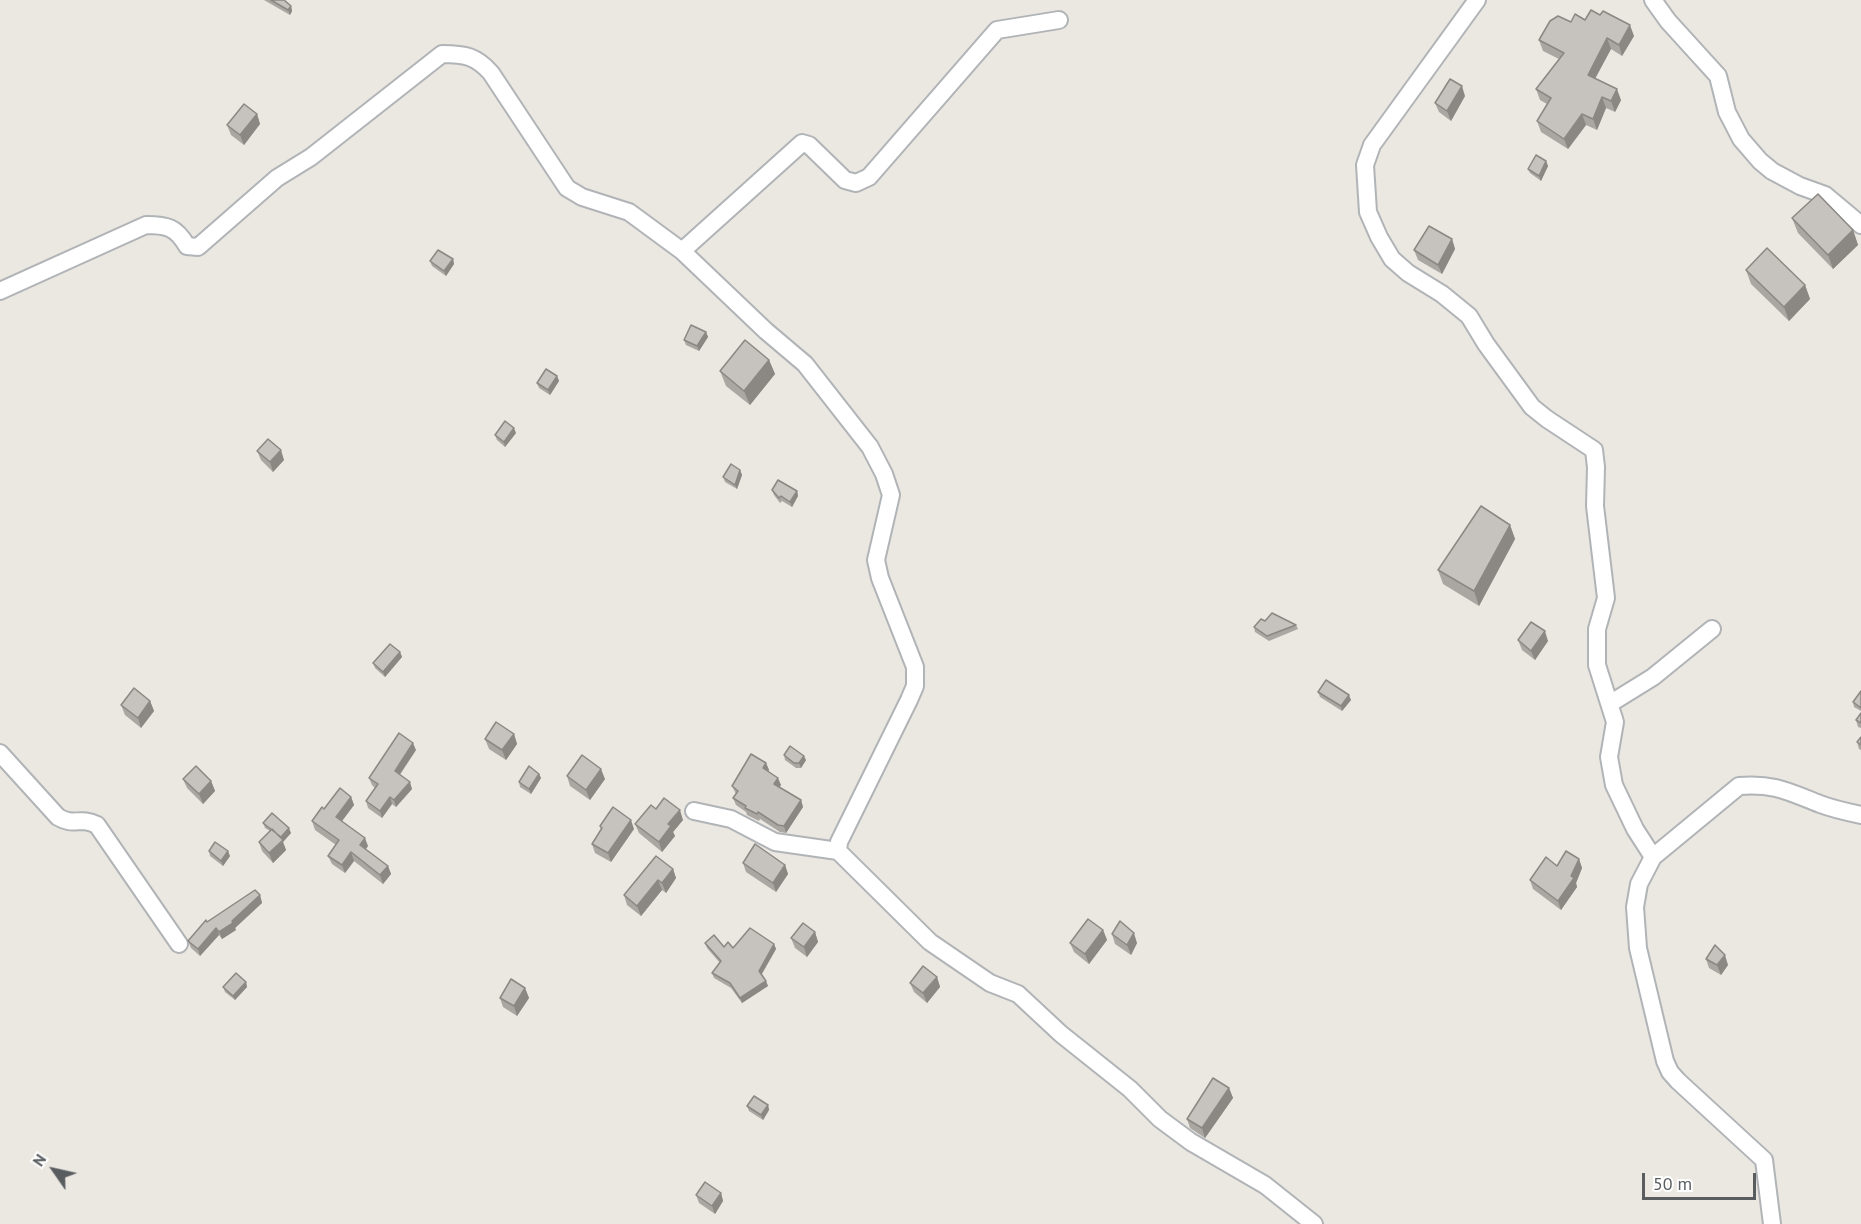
<!DOCTYPE html>
<html>
<head>
<meta charset="utf-8">
<style>
  body { margin:0 }
  #map { position:relative; width:1861px; height:1224px; overflow:hidden; background:#ebe7e1; font-family:"PT Sans",sans-serif }
  canvas { display:block }
  .north { position:absolute; left:24px; top:1140px; width:60px; height:60px; -webkit-text-stroke:4px #fff; paint-order:stroke; rotate:304deg; font-size:16px; font-weight:700; line-height:24px; text-align:center; color:#595d60 }
  .north::after { content:''; display:block; margin:auto; width:21px; height:27px; background:#595d60; clip-path:polygon(50% 0,100% 100%,50% 72%,0 100%) }
  .scale { position:absolute; left:1642px; top:1173px; width:114px; height:27px; box-sizing:border-box; border:3px solid #595d60; border-top:0; padding-left:8px; font-size:18px; line-height:21px; white-space:nowrap; color:#595d60; -webkit-text-stroke:4px #fff; paint-order:stroke }
</style>
</head>
<body>
<div id="map">
<canvas width="1861" height="1224"></canvas>
<div class="north">N</div>
<div class="scale">50 m</div>
</div>
<script>
const ctx = document.querySelector('canvas').getContext('2d');
ctx.lineJoin = 'round';
function trace(path, color, width, dash) { ctx.strokeStyle = color; ctx.lineWidth = width; ctx.lineCap = dash ? 'butt' : 'round'; ctx.setLineDash(dash || []); ctx.stroke(path); }
function paint(path, color) { ctx.fillStyle = color; ctx.fill(path, 'evenodd'); }
const street = new Path2D(`
  M1477 0 1372 145 1365 165 1368 212 1379 237 1392 259 1408 273 1442 294 1469 316 1486 344 1532 407 1547 419 1594 450 1596 467 1595 506 1606 598 1597 629V665L1615 722 1609 757 1614 785 1635 829 1653 857
  M1653 0 1668 21 1718 76 1727 112 1741 139 1760 161 1772 171 1800 186 1825 195 1861 225
  M682 251 802 143 809 145 845 180 856 183 869 177 997 30 1059 20
  M0 291 146 225C167 225 176 227 187 246L198 247 277 178 311 157 442 54C465 54 476 56 491 73L567 188 582 197 629 212 682 251 766 331 805 364 870 447 884 474 891 495 876 560 880 578 915 667V686L909 700 839 842 838 851 930 942 990 983 1018 994 1061 1034 1130 1089 1160 1119 1191 1142 1265 1185 1314 1224
  M1611 703 1653 677 1712 629
  M0 753 58 817C75 827 79 816 97 825L179 944
  M694 811 731 819 775 842 838 851
  M1772 1224 1764 1160 1678 1081 1670 1072 1665 1061 1638 948 1635 907 1639 884 1653 857 1739 786C1774 783 1789 792 1820 804 1833 809 1847 812 1861 815`);
trace(street, '#b1b4b7', 20);
trace(street, '#fff', 16);
paint(new Path2D(`
  M264 0H284L291 6 292 11 290 15Z
  M1585 20 1634 36 1622 56 1611 49 1595 79 1621 100 1615 112 1606 108 1597 130 1586 125 1568 149 1541 132 1537 121 1547 104 1540 100 1536 89 1559 59 1543 51 1539 40 1571 22Z
  M1465 96 1451 121 1439 112 1435 103Z
  M257 114 260 124 244 145 231 135 227 125Z
  M1546 161 1548 166 1541 181 1530 173 1528 169Z
  M1792 218 1853 230 1858 245 1833 269 1798 233Z
  M1452 239 1455 249 1442 274 1418 260 1414 250Z
  M453 259 454 264 446 276 432 266 430 261Z
  M1746 270 1805 285 1810 299 1789 321 1751 284Z
  M706 332 708 337 699 351 686 345 684 340Z
  M769 360 775 374 750 405 726 386 720 371Z
  M557 376 559 381 550 395 539 388 537 383Z
  M516 433 505 447 497 440 495 435Z
  M257 451 284 460 273 472 261 460Z
  M740 470 742 475 737 489 725 482 723 477Z
  M772 490 797 491 798 496 792 507 782 501 780 503 774 495Z
  M1510 525 1515 539 1479 606 1443 584 1438 570Z
  M1265 621 1296 625 1298 629 1269 641 1255 632 1254 627Z
  M1518 640 1548 641 1535 660 1522 650Z
  M400 652 402 657 385 677 375 668 373 663Z
  M1861 691V711L1854 707 1853 702Z
  M1318 692 1351 700 1342 711 1320 697Z
  M150 701 154 711 141 728 125 715 121 705Z
  M1861 713V728L1858 727 1856 720Z
  M514 734 517 744 506 760 489 749 485 739Z
  M1861 737V750L1859 749 1857 742Z
  M416 750 400 775 412 789 396 807 392 804 382 818 368 808 366 801 375 788 372 785 369 778Z
  M784 755 806 760 801 768H796L785 760Z
  M766 763 769 770 768 771 781 785 779 787 801 800 803 807 786 833 780 832 760 819 759 821 747 815 746 812 736 805 733 798 736 794 732 786Z
  M539 774 541 778 531 794 520 787 519 782Z
  M567 776 605 779 590 800 570 786Z
  M183 779 211 781 215 791 203 804 187 788Z
  M351 797 354 805 342 821 368 846 366 849 388 866 391 874 383 884 354 861 345 873 332 864 328 856 336 845 315 830 312 821 324 809Z
  M656 809 683 820 673 832 675 836 662 852 639 833 635 824Z
  M263 823 291 833 283 842 286 850 273 863 262 851 259 842 270 831 265 828Z
  M600 826 634 829 611 862 595 853 592 844 601 830Z
  M209 851 230 856 223 866 210 856Z
  M1579 859 1582 868 1576 883 1577 887 1561 910 1533 889 1530 880 1557 866Z
  M743 863 785 865 788 874 776 892 746 872Z
  M673 869 676 878 666 893 662 890 641 916 627 905 624 895Z
  M260 895 262 903 235 928 236 930 222 939 219 935 200 956 191 948 188 941 207 922Z
  M1103 930 1107 940 1089 964 1074 952 1070 943Z
  M815 932 818 942 807 957 795 948 791 938Z
  M1112 934 1137 943 1131 955 1115 944Z
  M705 943 733 948 774 944 776 949 762 974 768 986 742 1003 731 988 714 978 712 973 720 963 707 948Z
  M1706 959 1728 965 1721 975 1709 968Z
  M937 977 940 987 927 1003 914 992 910 983Z
  M246 982 247 987 235 1000 225 992 223 987Z
  M525 988 529 998 517 1016 503 1007 500 998Z
  M1229 1088 1233 1098 1205 1138 1190 1128 1187 1119Z
  M768 1105 769 1110 763 1120 749 1111 747 1106Z
  M721 1193 723 1201 715 1214 699 1203 696 1195Z`), '#aaa7a3');
paint(new Path2D(`
  M291 6 292 11 290 15 288 10Z
  M1630 25 1634 36 1622 56 1619 45Z
  M1607 38 1611 49 1591 86 1588 75Z
  M1462 86 1465 96 1451 121 1447 111Z
  M1617 89 1621 100 1615 112 1611 101Z
  M1602 97 1606 108 1597 130 1593 119Z
  M257 114 260 124 244 145 240 135Z
  M1582 114 1586 125 1568 149 1564 139Z
  M1546 161 1548 166 1541 181 1539 176Z
  M1853 230 1858 245 1833 269 1828 255Z
  M1452 239 1455 249 1442 274 1438 265Z
  M453 259 454 264 446 276 444 271Z
  M1805 285 1810 299 1789 321 1784 307Z
  M706 332 708 337 699 351 697 346Z
  M769 360 775 374 750 405 744 391Z
  M557 376 559 381 550 395 548 390Z
  M514 428 516 433 505 447 504 442Z
  M281 450 284 460 273 472 270 462Z
  M740 470 742 475 737 489 735 485Z
  M797 491 798 496 792 507 790 502Z
  M1510 525 1515 539 1479 606 1474 591Z
  M1545 631 1548 641 1535 660 1531 651Z
  M400 652 402 657 385 677 383 672Z
  M1349 695 1351 700 1342 711 1341 706Z
  M150 701 154 711 141 728 138 718Z
  M514 734 517 744 506 760 502 750Z
  M413 743 416 750 397 778 395 771Z
  M804 756 806 760 801 768 799 763Z
  M766 763 769 770 765 775 763 768Z
  M601 769 605 779 590 800 586 790Z
  M539 774 541 778 531 794 529 789Z
  M778 778 781 785 777 791 774 784Z
  M211 781 215 791 203 804 199 794Z
  M410 782 412 789 396 807 394 800Z
  M351 797 354 805 339 825 336 817Z
  M390 797 392 804 382 818 380 811Z
  M801 800 803 807 786 833 784 826Z
  M680 810 683 820 673 832 675 836 662 852 659 842 668 824Z
  M631 820 634 829 611 862 608 853Z
  M289 828 291 833 283 842 286 850 273 863 269 853 283 841 281 837Z
  M365 838 368 846 363 853 360 845Z
  M228 851 230 856 223 866 221 861Z
  M351 852 354 861 345 873 342 865Z
  M1579 859 1582 868 1576 883 1577 887 1561 910 1558 901Z
  M785 865 788 874 776 892 773 883Z
  M388 866 391 874 383 884 380 875Z
  M673 869 676 878 666 893 662 883Z
  M658 880 662 890 641 916 637 906Z
  M260 895 262 903 235 928 236 930 222 939 219 932Z
  M216 928 219 935 200 956 198 949Z
  M1103 930 1107 940 1089 964 1085 954Z
  M815 932 818 942 807 957 804 947Z
  M1134 933 1137 943 1131 955 1127 945Z
  M774 944 776 949 761 975 759 971Z
  M1725 955 1728 965 1721 975 1717 965Z
  M937 977 940 987 927 1003 923 993Z
  M766 981 768 986 742 1003 740 998Z
  M246 982 247 987 235 1000 233 996Z
  M525 988 529 998 517 1016 514 1006Z
  M1229 1088 1233 1098 1205 1138 1202 1128Z
  M768 1105 769 1110 763 1120 761 1115Z
  M721 1193 723 1201 715 1214 712 1206Z`), '#8b8884');
const building = new Path2D(`
  M271 0H284L291 6 288 10Z
  M1591 10 1600 15 1603 11 1630 25 1619 45 1607 38 1588 75 1617 89 1611 101 1602 97 1593 119 1582 114 1564 139 1537 121 1551 98 1536 89 1564 53 1539 40 1550 21 1558 16 1571 22 1575 14 1585 20Z
  M1450 79 1462 86 1447 111 1435 103Z
  M244 104 257 114 240 135 227 125Z
  M1536 155 1546 161 1539 176 1528 169Z
  M1818 194 1853 230 1828 255 1792 218Z
  M1429 226 1452 239 1438 265 1414 250Z
  M1767 248 1805 285 1784 307 1746 270Z
  M438 250 453 259 444 271 430 261Z
  M691 325 706 332 697 346 684 340Z
  M745 340 769 360 744 391 720 371Z
  M546 369 557 376 548 390 537 383Z
  M505 421 514 428 504 442 495 435Z
  M268 439 281 450 270 462 257 451Z
  M731 464 740 470 735 485 723 477Z
  M778 480 797 491 790 502 781 496 779 498 772 490Z
  M1481 506 1510 525 1474 591 1438 570Z
  M1272 613 1296 625 1267 636 1254 627 1261 619 1265 621Z
  M1531 622 1545 631 1531 651 1518 640Z
  M390 644 400 652 383 672 373 663Z
  M1326 680 1349 695 1341 706 1318 692Z
  M134 688 150 701 138 718 121 705Z
  M1861 691V708L1853 702Z
  M1861 713V723L1856 720Z
  M496 722 514 734 502 750 485 739Z
  M399 733 413 743 395 771 410 782 394 800 390 797 380 811 366 801 378 784 369 778Z
  M1861 737V745L1857 742Z
  M790 746 804 756 799 763H794L784 755Z
  M751 754 766 763 763 768 778 778 774 784 801 800 784 826 778 825 758 812 757 814 745 808 746 806 733 798 738 791 732 786Z
  M582 755 601 769 586 790 567 776Z
  M196 766 211 781 199 794 183 779Z
  M529 766 539 774 529 789 519 782Z
  M340 788 351 797 336 817 365 838 360 845 388 866 380 875 351 852 342 865 328 856 339 840 312 821 322 807 324 809Z
  M664 798 680 810 668 824 671 826 659 842 635 824 651 805 656 809Z
  M613 807 631 820 608 853 592 844 602 828 600 826Z
  M272 813 289 828 281 837 263 823Z
  M272 829 283 840 269 853 259 842Z
  M215 842 228 851 221 861 209 851Z
  M755 844 785 865 773 883 743 863Z
  M1566 851 1579 859 1571 876 1574 878 1558 901 1530 880 1546 857 1557 866Z
  M656 856 673 869 662 883 658 880 637 906 624 895Z
  M255 890 260 895 232 921 233 923 219 932 216 928 198 949 188 941 206 920 207 922Z
  M1088 919 1103 930 1085 954 1070 943Z
  M1120 921 1134 933 1127 945 1112 934Z
  M803 923 815 932 804 947 791 938Z
  M750 928 774 944 759 971 766 981 740 998 730 983 712 973 721 961 705 943 714 935 724 947 728 942 733 948Z
  M1715 945 1725 955 1717 965 1706 959Z
  M923 966 937 977 923 993 910 983Z
  M236 973 246 982 233 996 223 987Z
  M511 979 525 988 514 1006 500 998Z
  M1213 1078 1229 1088 1202 1128 1187 1119Z
  M754 1096 768 1105 761 1115 747 1106Z
  M705 1182 721 1193 712 1206 696 1195Z`);
paint(building, '#c6c2bd');
trace(building, '#8b8884', 1.5);
</script>
</body>
</html>
